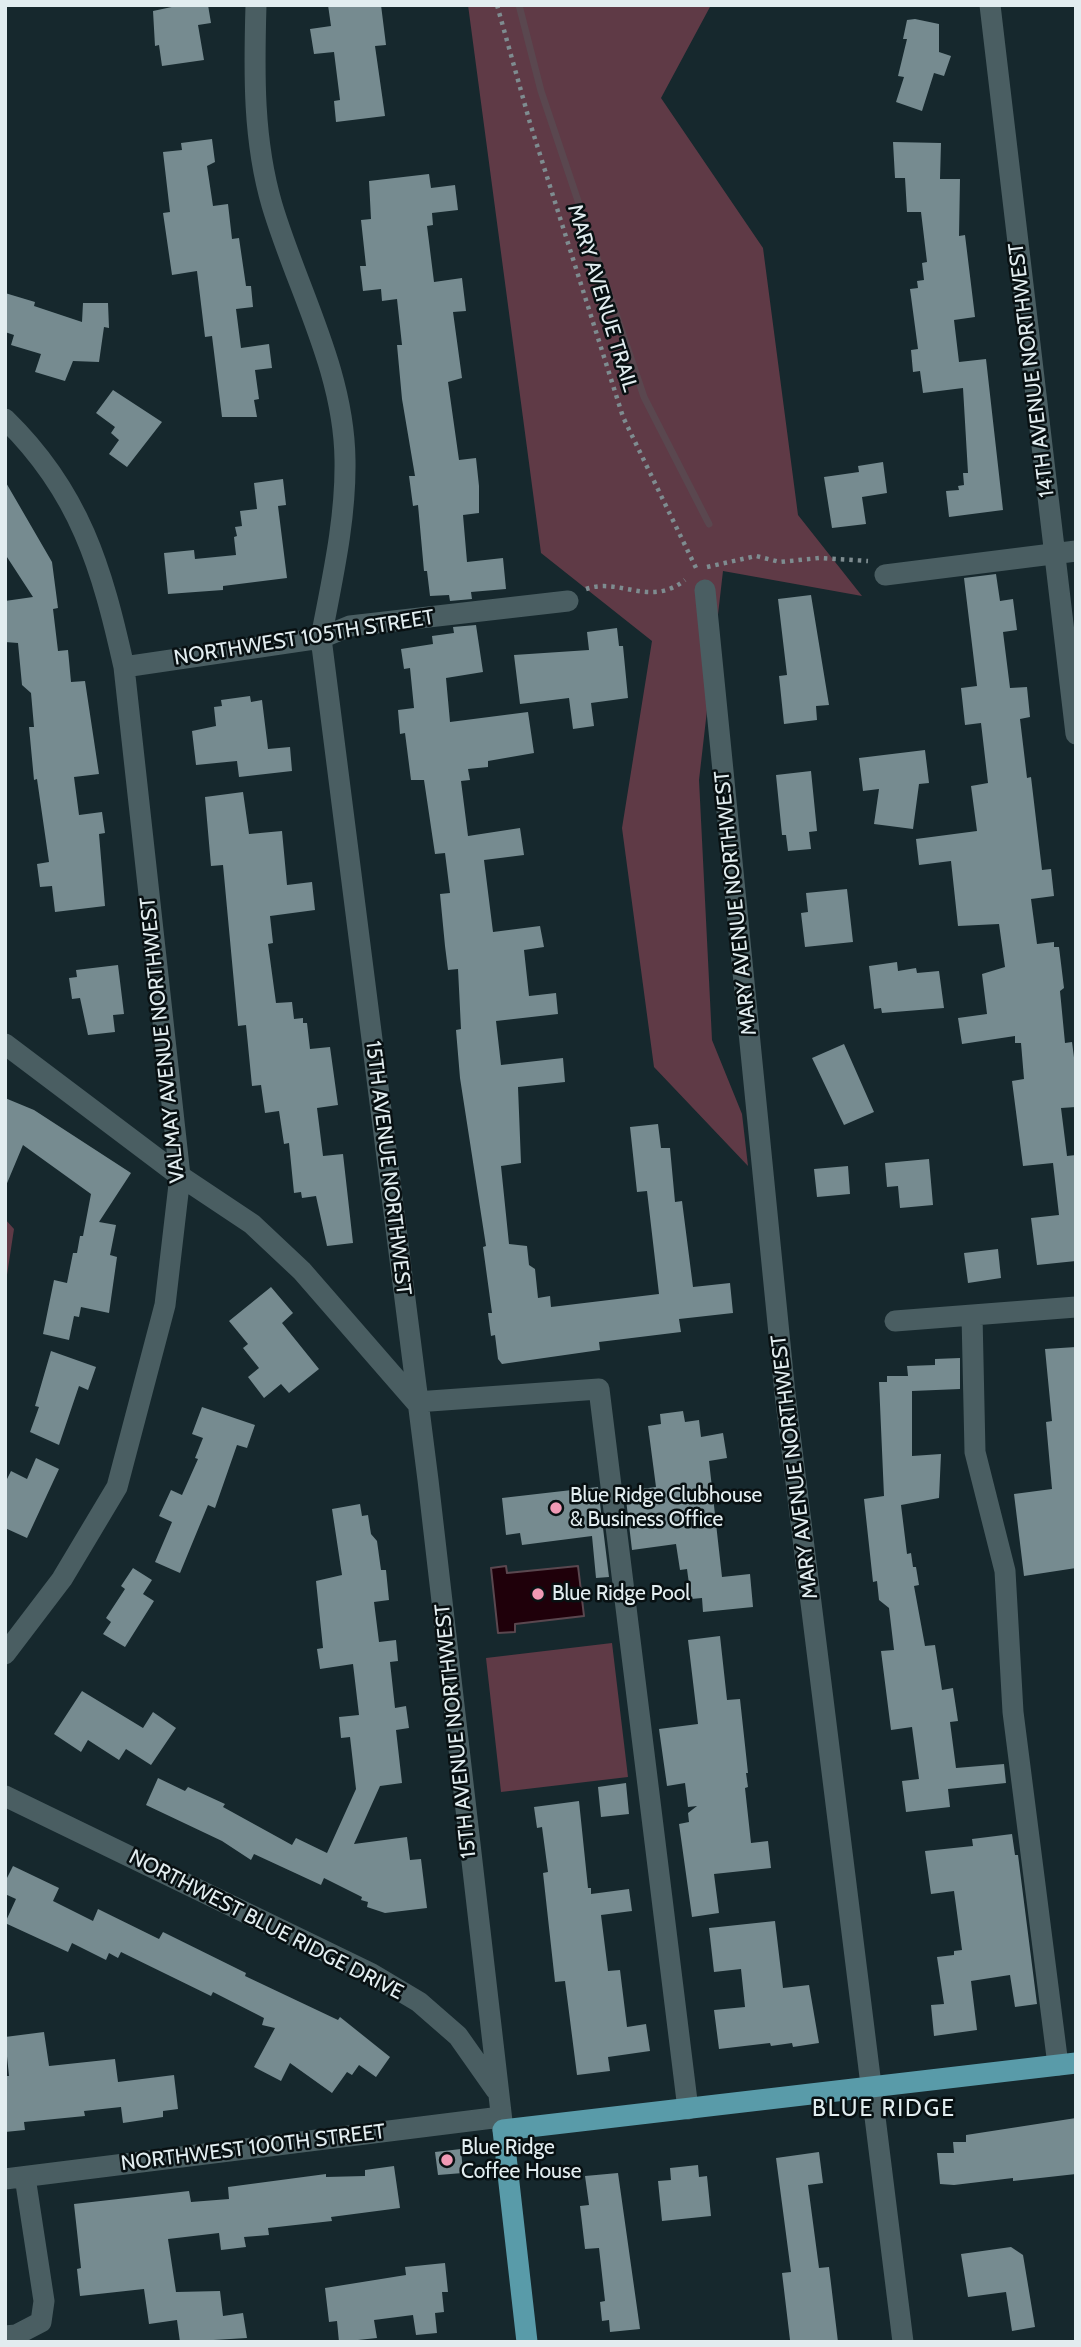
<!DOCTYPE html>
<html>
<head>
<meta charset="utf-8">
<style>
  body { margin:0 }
  #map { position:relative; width:1081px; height:2347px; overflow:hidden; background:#16282d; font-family:Cabin,sans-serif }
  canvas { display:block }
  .frame { position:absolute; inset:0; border:7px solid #e2edf0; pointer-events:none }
</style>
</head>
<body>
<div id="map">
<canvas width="1081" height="2347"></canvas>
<div class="frame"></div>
</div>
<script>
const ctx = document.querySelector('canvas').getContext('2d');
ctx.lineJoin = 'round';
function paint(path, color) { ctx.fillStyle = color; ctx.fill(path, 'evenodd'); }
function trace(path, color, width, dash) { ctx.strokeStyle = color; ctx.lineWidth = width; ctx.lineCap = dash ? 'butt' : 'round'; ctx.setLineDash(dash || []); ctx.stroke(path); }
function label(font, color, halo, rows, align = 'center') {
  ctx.font = font + ' Cabin,sans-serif'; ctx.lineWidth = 5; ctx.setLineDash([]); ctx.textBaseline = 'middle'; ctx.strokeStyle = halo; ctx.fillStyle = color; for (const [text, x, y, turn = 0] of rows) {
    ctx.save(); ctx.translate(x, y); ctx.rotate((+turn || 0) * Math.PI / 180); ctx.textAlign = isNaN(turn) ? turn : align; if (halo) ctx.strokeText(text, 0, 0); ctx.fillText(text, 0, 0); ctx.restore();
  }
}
paint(new Path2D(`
  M468 5H711L661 98 763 248 798 515 862 596 723 571 699 780 712 1040 742 1114 748 1166 654 1067 622 828 652 641 541 553Z
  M5 1219 14 1229 5 1288Z
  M612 1643 628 1777 501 1792 486 1658Z`), '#5f3a46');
const water = new Path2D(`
  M506 1566 507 1573 578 1566 584 1616 515 1624V1632L498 1633 491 1568Z`);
paint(water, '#1f000a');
trace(water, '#5a474f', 2);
trace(new Path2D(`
  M519 5 541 91 644 397 709 524`), '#5a474f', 7);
paint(new Path2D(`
  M181 5H208L211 23 198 25 204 60 162 66 159 45 155 46 153 11Z
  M328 5H381L386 45 375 46 385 116 336 122 334 101 340 100 334 52 314 54 310 29 331 26Z
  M915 19 939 24V52L951 56 944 76 934 73 922 111 896 102 904 77 898 76 907 39H903L907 20Z
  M212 139 215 162 207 166 213 206 228 204 232 239 239 238 246 286H251L253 307 236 309 241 348 269 344 272 368 255 370 259 399 254 400 257 417H222L212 336 205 337 197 271 172 275 163 213 170 212 163 152 182 150 181 143Z
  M893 142 941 143 940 179H960L959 236 965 235 975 317 954 320 959 362 986 359 1003 510 949 517 946 491 959 490 958 486 964 485 963 473H968L963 388 923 393 920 371 913 372 911 350 918 349 910 289 918 288 917 281 924 280 922 263 927 262 921 212H907L905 178H895Z
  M429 174 431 188 455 185 458 210 432 213 433 225 427 226 434 282 462 278 466 311 453 312 462 378 448 382 459 460 476 458 479 486V513L463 515 467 562 503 558 506 589 471 592 472 599 450 601 449 595 430 596 427 571H424L418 505 413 506 409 476H415L402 399 397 345H402L397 299 382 301 381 289 363 291 360 266H366L361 220 371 219 369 181Z
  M5 293 35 302 34 306 82 322 83 303H108L109 328 104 327 99 362 73 361 65 381 35 372 41 354 11 345 14 335 5 332Z
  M113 390 162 422 127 467 109 454 119 440 111 433 115 427 96 413Z
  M883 462 887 493 862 497 866 524 832 528 824 477 859 472 858 466Z
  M283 479 286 505 278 506 287 578 223 586V590L168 594 164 553 194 550 195 559 236 555 234 537 237 536 235 527 242 526 240 511 257 509 254 483Z
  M5 481 52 562 58 608 53 609 58 651 68 650 71 682 85 681 99 774 74 777 79 815 102 812 105 833 99 834 105 906 55 912 52 886 40 887 37 864 49 862 37 779 34 780 29 727H34L31 693 22 685 18 643 5 642V601L33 597 5 554Z
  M996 574 1000 601 1013 599 1017 630 1003 632 1010 688 1027 687 1030 717 1020 719 1027 778 1031 777 1042 870 1051 869 1054 896 1031 899 1037 944 1054 942V947H1059L1064 988 1060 991 1065 1043 1072 1042 1076 1073V1107L1061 1108 1067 1156 1076 1155V1261L1037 1265 1031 1218 1059 1215 1053 1163 1023 1166 1012 1081 1024 1079 1021 1043H1015V1036L962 1044 958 1018 987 1014 982 974 1005 967 999 924 958 926 951 861 919 865 916 839 977 831 971 786 988 783 981 723 965 725 961 688 977 686 964 578Z
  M811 595 829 705 816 706 817 720 784 724 779 676 787 675 778 599Z
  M476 625 483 672 446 678 450 722 528 712 534 753 488 761V767L468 769 470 780 461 781 468 836 520 828 524 855 484 860 493 932 540 926 544 947 524 950 529 996 556 993 558 1014 496 1021 501 1065 563 1058 565 1082 518 1087 521 1163 501 1166 509 1244 527 1246 529 1265 535 1269 538 1298 550 1296 551 1307 659 1294 647 1191 637 1192 630 1127 658 1124 661 1148H670L675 1202 682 1201 693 1287 730 1283 733 1313 679 1319 681 1332 599 1342 600 1350 502 1364 498 1359 495 1335 491 1336 488 1313H492L483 1247 486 1246 460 1078 456 1030 461 1029 458 969 448 970 445 946 440 894 450 893 445 853 435 854 424 780H411L405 733 400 734 398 710 414 708 410 668 404 669 401 649 433 644 432 636 454 633 453 627Z
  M617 628 619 646H623L628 698 591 703 594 726 573 729 569 698 520 704 514 655 589 650 587 632Z
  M250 696 251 702 262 700 268 749 290 747 292 771 239 777 237 761 196 765 192 731 216 726 214 707 222 706 221 700Z
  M925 750 929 783 919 784 913 829 874 824 879 789 863 791 859 758Z
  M811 771 817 831 809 832 811 849 788 851 786 835H782L776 775Z
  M243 792 249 834 282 831 287 885 312 882 315 910 270 916 273 943 268 944 276 1003 292 1002 294 1019 303 1018V1023H307L310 1049 330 1047 338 1105 317 1108 323 1156 343 1154 353 1243 327 1246 316 1196 302 1198 301 1192 294 1193 289 1143 284 1144 279 1111 265 1113 261 1085 252 1086 246 1025 238 1026 223 865 211 866 205 797Z
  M847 889 853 942 805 947 801 913 808 912 806 893Z
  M897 962 898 971 916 968 917 973 939 971 944 1008 882 1013 881 1008 874 1009 869 966Z
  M118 965 124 1014 113 1015 115 1032 88 1035 80 998 72 999 69 978 77 977 76 970Z
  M844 1044 874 1112 844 1125 812 1058Z
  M5 1098 34 1110 131 1173 99 1222 116 1225 110 1255 117 1257 109 1313 81 1307 79 1317 74 1316 69 1340 43 1334 54 1280 67 1283 73 1253H77L80 1236H83L91 1194 23 1145 5 1188Z
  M929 1159 933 1205 900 1208 898 1186 887 1187 885 1163Z
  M848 1166 850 1194 817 1197 814 1169Z
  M998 1249 1001 1278 968 1283 964 1253Z
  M271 1287 293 1313 282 1323 319 1369 289 1393 281 1384 264 1398 248 1377 259 1368 243 1348 248 1344 229 1321Z
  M1076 1347V1568L1024 1576 1014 1494 1052 1489 1046 1422 1052 1421 1045 1349Z
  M51 1351 96 1367 88 1390 79 1386 59 1445 30 1432 39 1407 35 1406Z
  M960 1358V1389L912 1391V1456L941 1454 939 1498 901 1505 907 1554 911 1553 913 1567H916L919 1585 914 1586 925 1646 935 1645 942 1690 953 1688 958 1721 950 1722 956 1768 1004 1764 1006 1783 948 1789 950 1807 906 1812 902 1781 919 1779 912 1727 891 1730 881 1651 894 1650 889 1608 879 1600 877 1581 873 1582 864 1499 884 1496 879 1382H887V1376H908L907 1366 935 1365V1359Z
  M202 1407 255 1425 247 1448 237 1445 215 1508 208 1505 180 1573 155 1562 172 1522 159 1516 171 1490 182 1495 198 1459 195 1458 203 1438 192 1434Z
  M683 1411 685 1422 699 1420 701 1437 723 1433 727 1458 709 1461 722 1577 750 1574 753 1607 703 1612 702 1598 691 1599 687 1569 680 1570 676 1544 632 1550 625 1491 656 1487 648 1426 661 1424 660 1414Z
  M36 1458 59 1469 27 1538 5 1528V1483L11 1471 27 1479Z
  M598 1487 609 1577 596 1578 592 1536 522 1545 520 1533 506 1535 502 1498Z
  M360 1504 362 1516 368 1515 371 1534 377 1541 381 1570H386L389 1600 374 1602 379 1642 396 1640 398 1661 390 1662 395 1708 406 1706 409 1728 396 1730 402 1783 380 1786 354 1844 407 1837 410 1860 421 1859 427 1908 385 1913 367 1907 368 1902 361 1900 362 1897 324 1878 321 1885 254 1854 251 1860 222 1841 146 1805 158 1778 185 1791 188 1787 225 1804 223 1807 292 1845 296 1838 327 1853 356 1789 350 1737 341 1738 339 1717 359 1715 353 1664 320 1669 317 1649 323 1648 316 1581 342 1575 332 1509Z
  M133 1568 152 1580 143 1594 154 1601 125 1647 103 1634 111 1622 106 1618 125 1589 121 1586Z
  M720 1636 727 1700 740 1699 748 1773H746L748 1787 745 1788 751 1843 768 1841 771 1868 714 1874 719 1913 692 1917 679 1824 689 1822 688 1813 697 1806 688 1807 685 1783 667 1786 659 1729 698 1724 688 1640Z
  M82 1691 143 1728 153 1712 176 1728 151 1765 126 1749 119 1760 88 1740 81 1752 54 1734Z
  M626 1783 629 1814 601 1817 598 1787Z
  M579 1801 588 1888H591V1894L629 1889 632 1911 601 1915 608 1971 620 1970 627 2027 646 2024 650 2051 608 2057 610 2071 577 2075 565 1981 555 1982 543 1873 548 1872 542 1827 537 1828 534 1807Z
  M1012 1834 1015 1855H1018L1037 2004 1015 2007 1010 1975 971 1981 977 2030 934 2036 931 2005 944 2004 937 1957 954 1955V1951L962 1950 954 1891 931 1894 925 1851 973 1846 972 1839Z
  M13 1866 59 1888 53 1901 93 1921 98 1909 159 1939 163 1932 246 1973 245 1976 338 2020 340 2017 390 2057 376 2077 359 2065 352 2075 347 2072 332 2093 290 2063 281 2081 254 2067 275 2028 262 2025 264 2018 213 1992 211 1996 121 1952 118 1958 109 1953 106 1960 72 1943 68 1952 5 1923 16 1899 5 1894V1882Z
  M775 1921 783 1988 809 1985 819 2043 793 2047 792 2043 771 2046 770 2043 719 2049 714 2010 745 2007 741 1969 714 1972 709 1928Z
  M44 2032 49 2066 115 2059 118 2082 174 2075 178 2109 163 2111V2117L123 2123 121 2107 84 2111 85 2116 24 2122 25 2130 5 2132V2076H9L5 2037Z
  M1076 2118V2174L1013 2181V2178L954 2185 940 2184 937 2153H954L953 2142H966V2135Z
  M461 2149 463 2173 438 2175 435 2152Z
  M819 2152 823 2183 808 2185 819 2268 829 2267 838 2342 790 2340 782 2273 791 2272 776 2158Z
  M698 2165 699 2177 707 2176 711 2216 662 2221 658 2181 671 2180 670 2168Z
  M394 2166 400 2208 331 2217 332 2221 268 2228 269 2235 244 2237 246 2247 221 2250 219 2233 168 2239 176 2292 220 2291 223 2316 243 2313 247 2338 180 2342 177 2320 149 2324 144 2289 80 2296 77 2269 81 2268 74 2204 189 2191 191 2202 229 2199 228 2187 326 2174V2177L365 2176V2170Z
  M618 2173 640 2329 610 2332 609 2320 602 2321 600 2302 605 2301 599 2248 585 2249 580 2206 589 2205 585 2176Z
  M1011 2247 1023 2255 1035 2327 1012 2331 1006 2292 968 2297 961 2254Z
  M445 2263 448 2292H442L444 2312 435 2313 437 2333 416 2335 413 2315 374 2320 377 2338 339 2342 337 2321 329 2322 325 2288 406 2275 405 2267Z`), '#768b90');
trace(new Path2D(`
  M497 5 530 123 623 417 697 570
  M707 567 756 556 780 562 819 558 868 561
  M586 589C621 577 649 608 685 580`), '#7e8c90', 4.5, [3.5, 5]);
trace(new Path2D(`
  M256 5C254 73 253 140 272 205 297 289 344 370 345 460 346 520 332 580 321 638L428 1480 503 2130
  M990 5 1076 734
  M5 419C80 492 102 568 124 667L180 1176 165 1305 117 1487 62 1579 5 1654
  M885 575 1076 551
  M705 590 785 1394 903 2342
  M124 667 321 638 350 626 568 601
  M5 1044 180 1176 252 1224 302 1271 416 1402 599 1389 688 2109
  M972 1315 975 1452 1005 1571 1013 1712 1058 2065
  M895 1321 1076 1307
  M5 1796 372 1974 419 2002 458 2036 496 2090
  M5 2179 501 2117
  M5 2336 16 2335 41 2322 44 2301 25 2177`), '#4a5e62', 21);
trace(new Path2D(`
  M527 2342 503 2130 1076 2063`), '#599ba9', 21);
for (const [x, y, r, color] of [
  [556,1508,7,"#f09ab5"],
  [538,1594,7,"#f09ab5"],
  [447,2160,7,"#f09ab5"]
]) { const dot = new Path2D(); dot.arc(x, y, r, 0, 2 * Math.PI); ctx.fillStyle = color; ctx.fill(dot); trace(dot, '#081012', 2.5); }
label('21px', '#e2edf0', '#081012', [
  ["MARY AVENUE TRAIL",602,298,73],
  ["14TH AVENUE NORTHWEST",1032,370,-97],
  ["NORTHWEST 105TH STREET",304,638,-9],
  ["MARY AVENUE NORTHWEST",736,903,-96],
  ["VALMAY AVENUE NORTHWEST",163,1040,-96],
  ["15TH AVENUE NORTHWEST",388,1168,83],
  ["MARY AVENUE NORTHWEST",795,1467,-97],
  ["15TH AVENUE NORTHWEST",456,1731,-96],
  ["NORTHWEST BLUE RIDGE DRIVE",266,1925,27],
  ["NORTHWEST 100TH STREET",253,2148,-7]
]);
label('21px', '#e2edf0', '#081012', [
  ["Blue Ridge Clubhouse",570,1496],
  ["& Business Office",570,1520],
  ["Blue Ridge Pool",552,1594],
  ["Blue Ridge",461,2148],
  ["Coffee House",461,2172]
], 'left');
ctx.letterSpacing = '2px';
label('23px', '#e2edf0', '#081012', [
  ["BLUE RIDGE",884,2109]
]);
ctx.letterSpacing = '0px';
</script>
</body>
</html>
